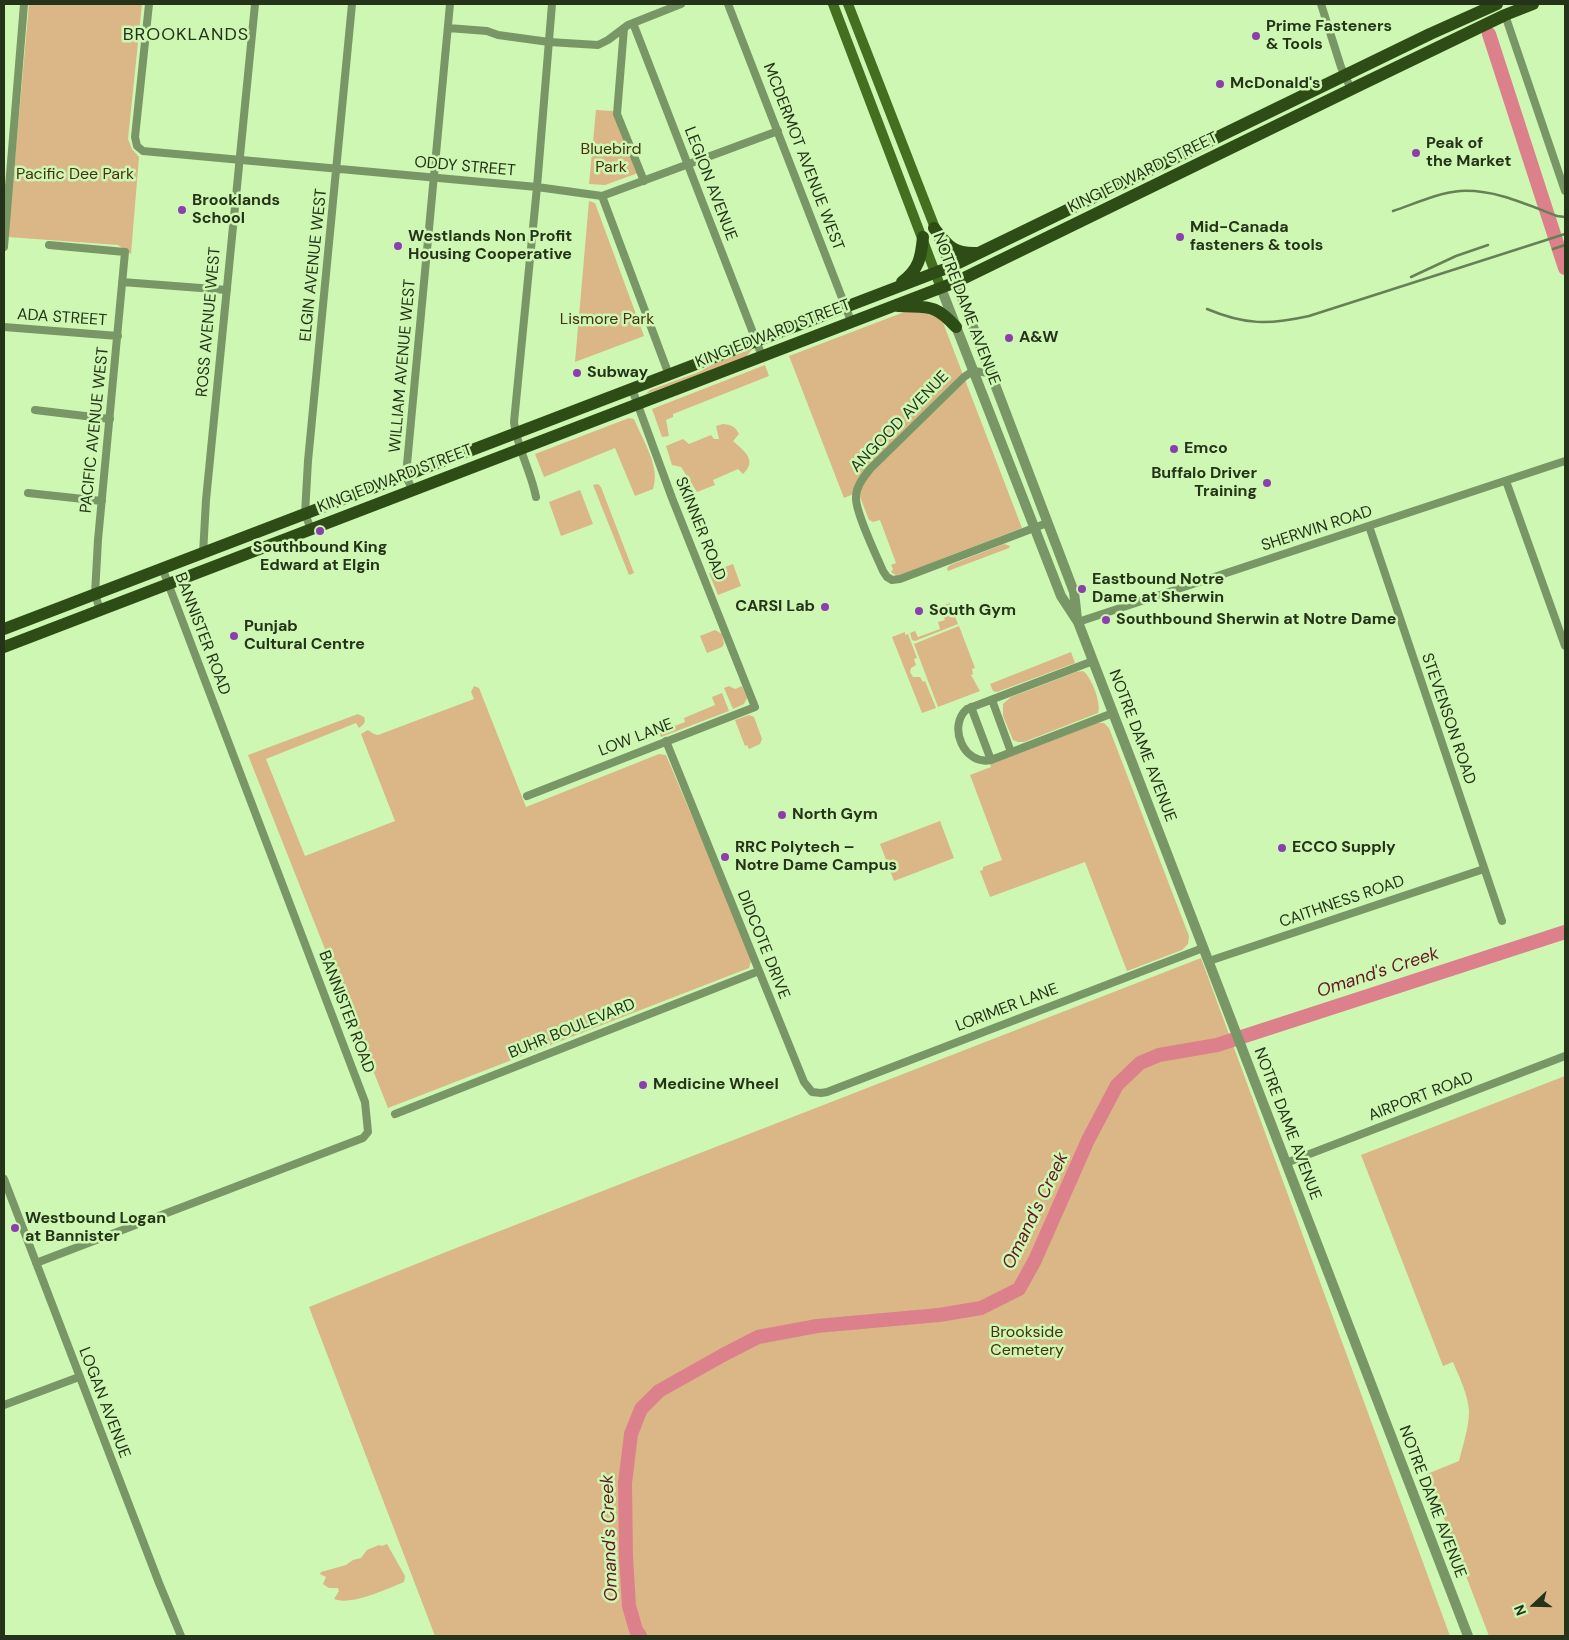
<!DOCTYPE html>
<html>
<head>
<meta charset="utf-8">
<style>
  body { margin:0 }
  #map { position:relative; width:1569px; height:1640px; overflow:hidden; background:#cef7b3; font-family:"DM Sans",sans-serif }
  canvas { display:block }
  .frame { position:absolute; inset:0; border:5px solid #243319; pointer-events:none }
  .north { position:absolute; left:1509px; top:1580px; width:50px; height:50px; -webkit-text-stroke:4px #cef7b3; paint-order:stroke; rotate:249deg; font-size:14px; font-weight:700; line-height:20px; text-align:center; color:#243319 }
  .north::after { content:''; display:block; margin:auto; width:18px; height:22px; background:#243319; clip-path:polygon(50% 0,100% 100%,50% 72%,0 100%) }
</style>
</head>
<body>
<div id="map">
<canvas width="1569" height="1640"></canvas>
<div class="frame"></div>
<div class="north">N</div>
</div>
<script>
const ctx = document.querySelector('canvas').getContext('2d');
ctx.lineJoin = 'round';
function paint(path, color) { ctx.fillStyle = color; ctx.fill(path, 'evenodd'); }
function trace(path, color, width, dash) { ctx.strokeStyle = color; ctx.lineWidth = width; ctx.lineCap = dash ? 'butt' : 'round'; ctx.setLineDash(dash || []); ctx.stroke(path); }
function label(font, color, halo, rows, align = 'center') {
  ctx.font = font + ' "DM Sans",sans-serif'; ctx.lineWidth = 5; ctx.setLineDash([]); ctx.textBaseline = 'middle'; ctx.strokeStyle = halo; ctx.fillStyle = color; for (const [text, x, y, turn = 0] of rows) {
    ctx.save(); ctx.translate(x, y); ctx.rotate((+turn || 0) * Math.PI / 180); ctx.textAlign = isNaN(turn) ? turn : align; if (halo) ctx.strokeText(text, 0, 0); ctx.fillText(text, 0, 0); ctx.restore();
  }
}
paint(new Path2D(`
  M29 4H142L128 139 132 149 139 157 131 254 118 245 8 237Z
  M596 110 613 111 638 173 605 185 589 184Z
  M589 201 595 203 644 336 575 362Z
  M928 303 937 307 1022 528 897 576 891 572 893 569 891 565 896 563 880 520 873 522 869 520 860 497 861 491 844 498 789 356Z
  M754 347 746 357 646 394 650 390 699 372 728 356Z
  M765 365 769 376 673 414V417L666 420 669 436 662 437 652 409Z
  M629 418 634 419C642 439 661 467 653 489L635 496 615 448 544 477 535 454Z
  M723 424C731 425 735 426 739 434L733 441C744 451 758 460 743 474L738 469 713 480 715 485 697 492 681 467 672 465 666 446 683 439 689 444 711 435 714 439H719L716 426Z
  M598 484 601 487 634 573 629 575 593 485Z
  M580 490 593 524 561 536 549 502Z
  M1004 544 1010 546 1009 548 948 571 947 568 950 565Z
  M733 564 741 586 718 595 709 573Z
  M950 603 958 624 915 641 912 640 910 633 915 631 918 637 940 629 938 622 945 620 940 607Z
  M959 626 975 668 972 669 973 674 971 675 980 691 938 707 914 644Z
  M715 630 722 634 724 644 722 647 707 653 700 636Z
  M905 632V635L908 634 917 658 914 659 916 665 911 668 910 672 913 677H920L923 682 925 681 936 708 922 713 892 637Z
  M1071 652 1075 663 997 692 993 691 990 684Z
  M1083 671C1091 676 1102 704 1098 713L1024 742H1018L1013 740 1003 716V704L1011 697 1076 672Z
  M474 686 479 688 526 807 659 754 666 755 749 951 751 961 749 968 388 1108 248 755 358 714 364 717C366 723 364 724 359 728L356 723 266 759 305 856 395 821 361 734 368 730 374 734 378 735 474 699 471 692Z
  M729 686 735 689 742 686 747 698 744 704 733 709 724 688Z
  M722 693 729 711 661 737 659 732 685 722 684 718 715 705 712 697Z
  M749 715 754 717 762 739 760 744 749 749 747 745 745 746 735 720Z
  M1098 723H1104L1109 728 1189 936 1188 944 1182 950 1127 971 1085 862 990 897 980 871 983 870V867L1002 860 970 775 991 767 990 764Z
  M940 821 954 858 894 881 880 844Z
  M1201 958 1450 1636H435L309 1307 451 1250Z
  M1565 1076V1636H1489L1427 1474 1459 1461C1463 1444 1469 1428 1469 1411 1468 1394 1459 1377 1453 1362L1443 1366 1361 1155Z
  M387 1544 405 1576 404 1582C386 1589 352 1606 334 1599L339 1591 338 1588H329L323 1584 326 1577 320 1574 321 1572 346 1565 353 1560 361 1558 367 1550 379 1545 382 1546Z`), '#dbb687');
trace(new Path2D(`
  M1489 34 1565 268
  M640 1636 636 1630 629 1606 626 1557 625 1483 631 1434 641 1409 659 1391 723 1355 758 1337 817 1326 939 1315 981 1308 1019 1289 1035 1260 1088 1140 1117 1085 1140 1063 1159 1055 1217 1045 1565 932`), '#dc818b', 14);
trace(new Path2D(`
  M149 4 135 137 137 146 143 151 537 187 602 196 778 131
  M728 4 851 321
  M1321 4 1341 67 1351 89
  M1505 15 1565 191
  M633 23 762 356
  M448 28 487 31 498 35 549 42 598 45 608 40 628 25 681 4
  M624 28 617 114 644 181
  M602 196 669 375
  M49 245 125 252 98 540 95 594 100 610
  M4 247 24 4
  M122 282 227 290
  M4 327 118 336
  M990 373 973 371 964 377 870 469C864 477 856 486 856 497 855 511 876 555 883 571L887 577 892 580 900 579 1047 523
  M35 410 110 419
  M1506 481 1565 646
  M412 490 406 475 450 4
  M28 493 102 501
  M536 497C531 471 517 448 514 422L537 187 552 4
  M1369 526 1502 921
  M311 529 305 514 308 461 352 4
  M203 554 206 500 255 4
  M1078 622 1565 461
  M1093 661 967 709C947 726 964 766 991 760L1113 713
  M992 700 1011 752
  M971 707 991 760
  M666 741 804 1082 812 1092 821 1093 827 1092 1203 948
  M527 796 755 707 672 498 632 389
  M1209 961 1484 869
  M395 1114 759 971
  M1286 1163 1565 1056
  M4 1179 159 1583 181 1636
  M36 1263 363 1138 368 1132 365 1102 163 570
  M4 1405 79 1377`), '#799666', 8);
trace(new Path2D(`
  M956 282 1074 592 1077 619
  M941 288 1061 596 1078 622 1468 1636`), '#799666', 10);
trace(new Path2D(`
  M833 4 941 288
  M848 4 956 282`), '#446e20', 10);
trace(new Path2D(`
  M934 228C948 246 953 254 977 253
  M902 282C919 269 921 258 923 237
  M898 306C929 308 934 303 956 327
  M4 629 950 267 1430 34 1497 4
  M4 647 956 282 1360 85 1505 15 1533 4`), '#2e4c16', 12);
trace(new Path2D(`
  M1393 211C1414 204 1437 193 1460 191 1494 189 1526 204 1557 216L1565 217
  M1553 249 1565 245
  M1411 277 1456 256 1488 245
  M1207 309C1245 325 1269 325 1309 316L1565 234`), '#678056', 2.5);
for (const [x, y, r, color] of [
  [1256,36,5,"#8c3eaf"],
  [1220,84,5,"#8c3eaf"],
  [1416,153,5,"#8c3eaf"],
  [182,210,5,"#8c3eaf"],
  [1180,237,5,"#8c3eaf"],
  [398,246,5,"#8c3eaf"],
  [1009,338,5,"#8c3eaf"],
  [577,373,5,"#8c3eaf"],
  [1174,449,5,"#8c3eaf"],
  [1267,483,5,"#8c3eaf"],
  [320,531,5,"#8c3eaf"],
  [1082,589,5,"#8c3eaf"],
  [825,607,5,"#8c3eaf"],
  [919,611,5,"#8c3eaf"],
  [1106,620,5,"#8c3eaf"],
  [234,636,5,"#8c3eaf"],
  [782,815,5,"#8c3eaf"],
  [1282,848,5,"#8c3eaf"],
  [725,857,5,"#8c3eaf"],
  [643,1085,5,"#8c3eaf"],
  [15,1228,5,"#8c3eaf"]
]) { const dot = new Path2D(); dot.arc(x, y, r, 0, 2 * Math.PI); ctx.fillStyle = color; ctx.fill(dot); trace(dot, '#cef7b3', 2); }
label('bold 16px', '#243319', '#cef7b3', [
  ["Prime Fasteners",1266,27],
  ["& Tools",1266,45],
  ["McDonald's",1230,84],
  ["Peak of",1426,144],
  ["the Market",1426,162],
  ["Brooklands",192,201],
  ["School",192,219],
  ["Mid-Canada",1190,228],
  ["fasteners & tools",1190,246],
  ["Westlands Non Profit",408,237],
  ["Housing Cooperative",408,255],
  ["A&W",1019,338],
  ["Subway",587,373],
  ["Emco",1184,449],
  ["Buffalo Driver",1257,474,"right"],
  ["Training",1257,492,"right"],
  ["Southbound King",320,548,"center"],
  ["Edward at Elgin",320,566,"center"],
  ["Eastbound Notre",1092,580],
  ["Dame at Sherwin",1092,598],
  ["CARSI Lab",815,607,"right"],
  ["South Gym",929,611],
  ["Southbound Sherwin at Notre Dame",1116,620],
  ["Punjab",244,627],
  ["Cultural Centre",244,645],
  ["North Gym",792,815],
  ["RRC Polytech –",735,848],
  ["Notre Dame Campus",735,866],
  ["ECCO Supply",1292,848],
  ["Medicine Wheel",653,1085],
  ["Westbound Logan",25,1219],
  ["at Bannister",25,1237]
], 'left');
label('16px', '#46300f', '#cef7b3', [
  ["Bluebird",611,150],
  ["Park",611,168],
  ["Pacific Dee Park",75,175],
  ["Lismore Park",607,320],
  ["Brookside",1027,1333],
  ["Cemetery",1027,1351]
]);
label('16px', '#243319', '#cef7b3', [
  ["MCDERMOT AVENUE WEST",803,157,69],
  ["ODDY STREET",465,167,5],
  ["KING EDWARD STREET",1143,173,-26],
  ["LEGION AVENUE",710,184,69],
  ["ELGIN AVENUE WEST",314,265,-84],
  ["NOTRE DAME AVENUE",966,309,69],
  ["ADA STREET",62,318,4],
  ["ROSS AVENUE WEST",209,322,-85],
  ["KING EDWARD STREET",773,334,-21],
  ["WILLIAM AVENUE WEST",403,366,-85],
  ["ANGOOD AVENUE",900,422,-46],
  ["PACIFIC AVENUE WEST",95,430,-84],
  ["KING EDWARD STREET",395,479,-21],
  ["SKINNER ROAD",700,529,68],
  ["SHERWIN ROAD",1317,529,-18],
  ["BANNISTER ROAD",202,634,69],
  ["STEVENSON ROAD",1448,719,71],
  ["LOW LANE",636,738,-21],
  ["NOTRE DAME AVENUE",1142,746,69],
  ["CAITHNESS ROAD",1342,902,-19],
  ["DIDCOTE DRIVE",763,945,68],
  ["LORIMER LANE",1007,1008,-21],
  ["BANNISTER ROAD",346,1012,69],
  ["BUHR BOULEVARD",572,1029,-22],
  ["AIRPORT ROAD",1421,1097,-21],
  ["NOTRE DAME AVENUE",1287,1124,69],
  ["LOGAN AVENUE",104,1403,69],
  ["NOTRE DAME AVENUE",1432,1502,69]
]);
ctx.letterSpacing = '1px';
label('18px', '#243319', '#cef7b3', [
  ["BROOKLANDS",186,35]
]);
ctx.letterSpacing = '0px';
label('italic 18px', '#661526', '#cef7b3', [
  ["Omand's Creek",1378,973,-18],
  ["Omand's Creek",1036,1211,-64],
  ["Omand's Creek",610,1538,-92]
]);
</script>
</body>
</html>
